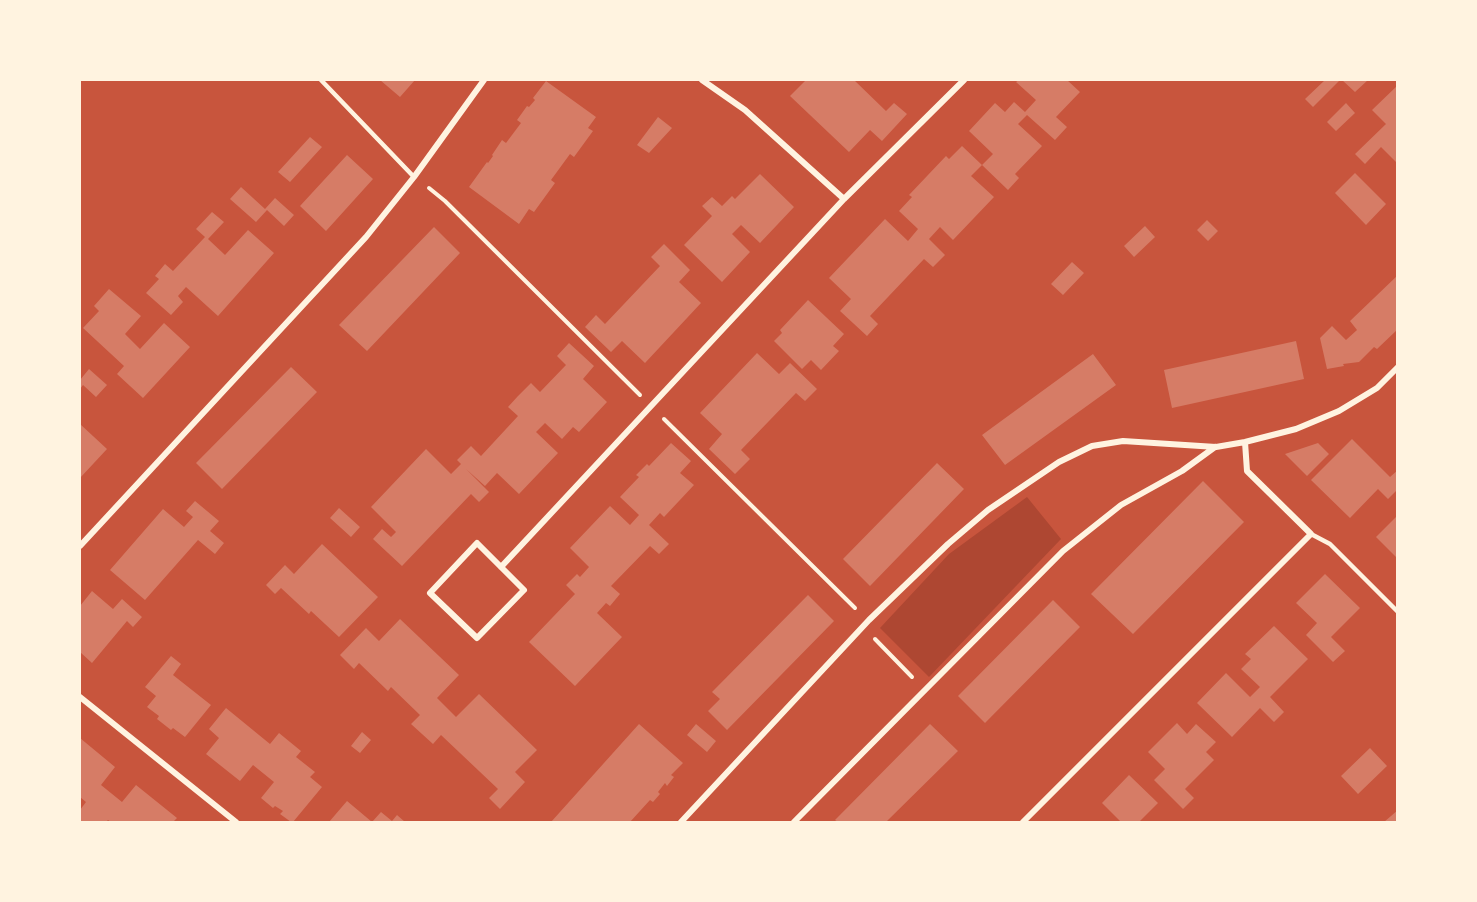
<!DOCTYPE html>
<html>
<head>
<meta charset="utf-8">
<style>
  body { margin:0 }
  #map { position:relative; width:1477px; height:902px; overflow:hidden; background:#c8553d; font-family:Jost,sans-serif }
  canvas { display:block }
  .frame { position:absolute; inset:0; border:81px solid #fff3e0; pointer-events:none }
</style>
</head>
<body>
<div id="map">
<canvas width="1477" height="902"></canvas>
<div class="frame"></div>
</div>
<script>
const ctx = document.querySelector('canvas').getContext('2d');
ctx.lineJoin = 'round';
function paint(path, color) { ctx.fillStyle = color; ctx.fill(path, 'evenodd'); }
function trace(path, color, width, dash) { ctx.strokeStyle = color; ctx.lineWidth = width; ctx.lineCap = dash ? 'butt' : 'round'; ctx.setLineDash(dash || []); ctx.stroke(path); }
paint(new Path2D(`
  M1027 497 1061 539 929 677 880 628 949 554Z`), '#ae4732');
paint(new Path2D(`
  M380 80H415L400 97Z
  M806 80H854L886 111 894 103 907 114 882 141 870 130 849 152 790 96Z
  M1019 80H1067L1080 92 1056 117 1067 127 1055 140 1027 115 1018 124 1042 146 1015 174 1019 178 1008 190 982 165 993 154 969 131 995 103 1005 112 1014 102 1025 112 1036 100 1016 82Z
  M1325 80H1340L1313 107 1305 99Z
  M1342 80H1368L1355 92Z
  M546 81 596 117 588 128 593 131 574 157 570 154 551 180 555 183 534 212 529 209 519 224 469 187 487 162 488 163 493 156 492 155 502 140 506 143 521 123 517 120 527 106 529 107 535 100 533 98Z
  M1398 85V164L1381 147 1365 164 1355 154 1386 124 1372 110Z
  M1346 103 1355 113 1336 131 1327 122Z
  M658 117 672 128 649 153 637 145Z
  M310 137 322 147 290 182 278 172Z
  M962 146 982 165 971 176 994 197 953 240 940 227 929 239 945 255 933 267 924 259 870 316 878 324 867 336 840 311 851 299 829 278 885 219 908 241 918 229 899 211 912 197 909 195 946 156 949 159Z
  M347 155 373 179 326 231 300 206Z
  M1355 173 1386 204 1366 225 1335 193Z
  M760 174 794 207 760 243 741 225 732 234 750 252 722 282 684 245 712 216 702 206 712 197 722 206 732 196 735 199Z
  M241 187 265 209 275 198 294 215 284 226 267 210 256 222 230 199Z
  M212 212 224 222 208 239 225 255 248 230 274 253 218 316 186 287 178 296 183 302 171 315 146 293 159 279 155 276 165 264 173 271 205 237 196 229Z
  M1207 220 1218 231 1208 241 1197 230Z
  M1145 226 1155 237 1134 257 1124 246Z
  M434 227 460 253 367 351 339 325Z
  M664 244 690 270 679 282 701 303 645 363 622 341 611 352 585 327 596 315 605 324 660 266 651 257Z
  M1072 262 1084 273 1063 295 1051 284Z
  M1398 275V329L1377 349 1374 347 1359 362 1343 364 1344 366 1327 369 1320 338 1332 326 1346 340 1357 330 1350 321Z
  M109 289 141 316 125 334 140 349 164 323 190 347 143 398 117 374 124 366 83 328 99 311 94 306Z
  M808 300 844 334 833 346 839 351 821 370 811 360 802 369 774 341 782 333 780 330Z
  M1296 341 1304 379 1172 408 1164 370Z
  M569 343 594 366 583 379 607 402 579 432 573 427 562 439 545 423 536 432 558 453 519 494 497 473 485 486 466 469 489 492 479 502 471 494 402 566 373 539 382 529 391 537 396 532 371 507 426 449 451 474 461 464 457 460 471 446 481 456 518 416 508 407 518 396 531 383 540 392 566 365 557 356Z
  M757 353 779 374 790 363 817 389 805 401 796 393 769 421 741 450 750 459 735 474 709 449 722 434 700 413Z
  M1093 354 1116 385 1005 465 982 435Z
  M291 367 317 392 222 489 196 463Z
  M89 369 107 385 96 397 83 385 80 389V380Z
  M80 424 107 449 80 478Z
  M1352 439 1390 477 1398 470V489L1388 499 1378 489 1350 518 1311 480Z
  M671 443 691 461 680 473 694 485 664 517 660 513 649 525 669 544 659 554 650 546 611 586 620 594 610 606 606 603 597 613 622 637 575 686 529 642 575 594 566 585 577 574 580 577 589 567 570 548 610 506 630 525 639 515 620 497 639 477 636 475 647 464 649 466Z
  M1318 443 1329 454 1307 476 1285 454Z
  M937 463 964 489 870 586 843 559Z
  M1203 481 1244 522 1133 634 1091 594Z
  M195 501 219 521 210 531 224 543 215 554 198 540 145 600 110 570 163 509 184 527 193 517 186 511Z
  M339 508 360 527 351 537 330 518Z
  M1398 515V559L1376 537Z
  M322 544 378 597 339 637 311 611 309 614 281 588 275 594 266 585 285 565 294 574Z
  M1325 574 1360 608 1331 637 1345 651 1333 662 1306 635 1317 623 1296 603Z
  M92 591 113 609 122 599 142 617 133 627 127 621 92 663 80 652V606Z
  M808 595 834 621 727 730 708 711 720 699 712 692Z
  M1053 600 1080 627 985 723 958 696Z
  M400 619 459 675 437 698 456 717 479 694 537 750 515 772 525 782 500 809 489 798 498 789 441 735 433 744 411 724 420 715 391 687 388 691 359 663 354 669 340 655 366 628 379 641Z
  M1274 626 1308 659 1270 697 1284 712 1274 722 1260 708 1232 737 1197 703 1226 673 1250 697 1260 687 1241 669 1251 659 1245 654Z
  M171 656 181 664 173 675 211 705 185 737 173 728 171 730 157 719 159 716 147 707 156 696 145 687Z
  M226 708 270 744 279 733 301 751 296 757 315 772 310 777 322 787 293 822H291L280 814 283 811 275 806 273 808 261 798 274 782 253 765 240 781 206 754 219 738 209 729Z
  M1177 723 1187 734 1196 724 1216 742 1206 752 1214 760 1185 789 1194 798 1183 809 1154 780 1165 769 1148 752Z
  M639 724 683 763 671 775 674 777 667 786 665 783 658 792 660 794 653 802 650 800 630 822H551Z
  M696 724 716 741 707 752 687 735Z
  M930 724 958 751 886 822H838L835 820Z
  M362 732 371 740 360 753 351 746Z
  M80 738 115 767 101 785 122 802 136 785 177 818 173 822H111L108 820 106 822H81L80 821V810L86 802 80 797Z
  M1370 748 1387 766 1358 794 1341 776Z
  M1129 775 1158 803 1139 822H1121L1102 803Z
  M347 801 372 822 381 812 392 821 397 815 405 822H329Z
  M1398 810V822H1384Z`), '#d67c66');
trace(new Path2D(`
  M429 188 445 201 640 395
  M664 419 855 608
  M875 639 912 677`), '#fff3e0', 4);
trace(new Path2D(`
  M321 80 414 177
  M1311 534 1330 544 1398 612`), '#fff3e0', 4.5);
trace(new Path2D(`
  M702 80 745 110 844 199
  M477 543 524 590 477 638 430 593Z
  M80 546 366 237 414 177 484 80
  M501 567 844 199 964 80
  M80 697 236 822
  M681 822 869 620 948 544 988 510 1059 462 1092 446 1123 441 1216 447 1245 442 1296 429 1339 411 1377 388 1398 367
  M794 822 1063 551 1121 505 1182 471 1215 447
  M1023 822 1311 534 1247 471 1245 442`), '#fff3e0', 6);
</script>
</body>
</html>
